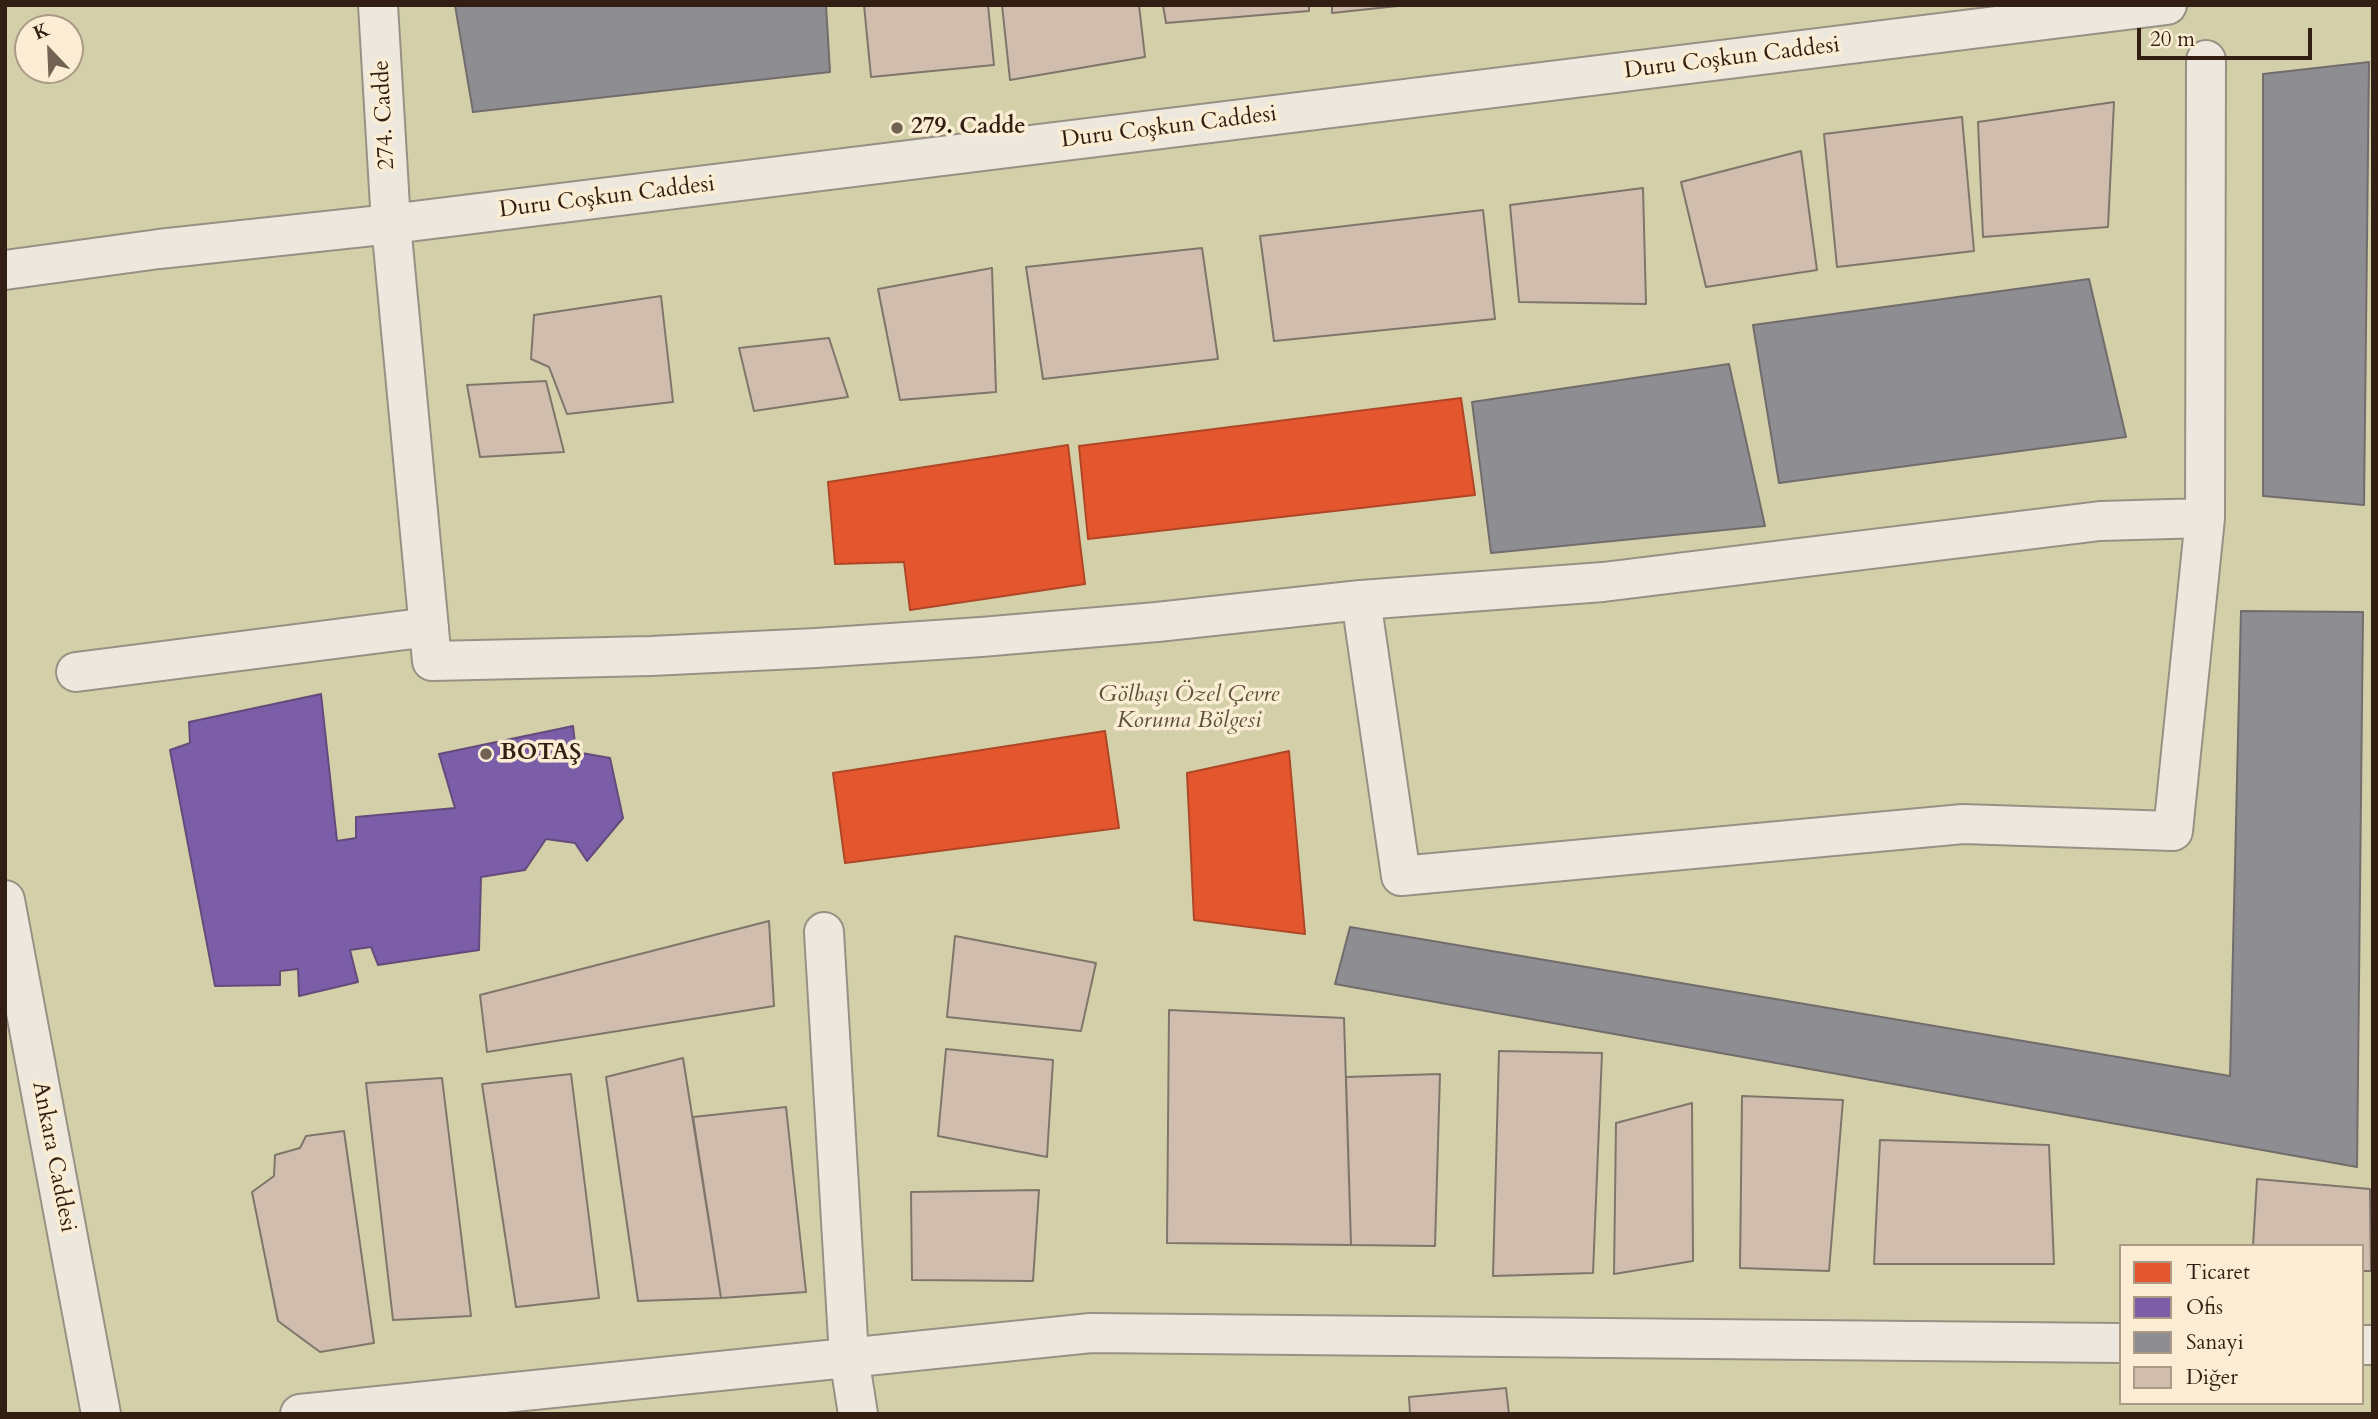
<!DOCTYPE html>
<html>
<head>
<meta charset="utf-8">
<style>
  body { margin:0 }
  #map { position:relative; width:2378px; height:1419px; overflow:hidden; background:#eadfca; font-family:Cardo,serif }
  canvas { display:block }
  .frame { position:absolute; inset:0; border:7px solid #321e13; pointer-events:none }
  .legend { position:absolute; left:2119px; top:1244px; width:245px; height:161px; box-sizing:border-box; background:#faedd3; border:2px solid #aa9a86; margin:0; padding:9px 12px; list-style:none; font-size:21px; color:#321e13 }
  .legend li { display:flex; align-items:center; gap:14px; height:35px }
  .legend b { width:35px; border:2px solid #aa9a86 }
  .north { position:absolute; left:14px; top:14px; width:70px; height:70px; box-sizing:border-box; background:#faedd3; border:2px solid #aa9a86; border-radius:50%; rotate:337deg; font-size:19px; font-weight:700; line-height:28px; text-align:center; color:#321e13 }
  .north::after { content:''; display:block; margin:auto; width:24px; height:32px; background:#726253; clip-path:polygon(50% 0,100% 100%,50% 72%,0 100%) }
  .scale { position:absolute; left:2137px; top:28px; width:175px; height:32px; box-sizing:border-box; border:4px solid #321e13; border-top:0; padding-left:9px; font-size:21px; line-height:24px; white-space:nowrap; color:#321e13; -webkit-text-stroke:5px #faedd3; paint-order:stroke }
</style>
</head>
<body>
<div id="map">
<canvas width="2378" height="1419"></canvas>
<div class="frame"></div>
<ul class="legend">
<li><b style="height:19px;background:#e4572e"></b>Ticaret</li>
<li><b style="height:19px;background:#7b5ea7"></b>Ofis</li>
<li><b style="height:19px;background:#8d8d92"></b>Sanayi</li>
<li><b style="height:19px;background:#d0bdae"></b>Diğer</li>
</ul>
<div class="north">K</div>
<div class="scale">20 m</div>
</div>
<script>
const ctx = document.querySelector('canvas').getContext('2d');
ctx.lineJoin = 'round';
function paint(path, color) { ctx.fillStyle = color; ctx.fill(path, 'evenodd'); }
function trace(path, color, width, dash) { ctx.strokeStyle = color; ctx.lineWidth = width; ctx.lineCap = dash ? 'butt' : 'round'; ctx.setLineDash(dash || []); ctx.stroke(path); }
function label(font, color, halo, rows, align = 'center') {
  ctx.font = font + ' Cardo,serif'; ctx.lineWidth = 7; ctx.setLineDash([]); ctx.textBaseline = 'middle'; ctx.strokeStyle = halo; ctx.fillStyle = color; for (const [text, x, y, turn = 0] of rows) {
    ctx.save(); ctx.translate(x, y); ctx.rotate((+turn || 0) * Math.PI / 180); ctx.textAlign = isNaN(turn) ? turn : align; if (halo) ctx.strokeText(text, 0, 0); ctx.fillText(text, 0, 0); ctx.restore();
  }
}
paint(new Path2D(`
  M5 5H2373V1414H5ZM28 28H70V70H28ZM2121 1246H2362V1403H2121Z`), '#d3d0a9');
const shops = new Path2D(`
  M1461 398 1475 495 1088 539 1079 446Z
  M1068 445 1085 584 910 610 904 562 835 564 828 482Z
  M1105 731 1119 828 845 863 833 773Z
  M1289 751 1305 934 1194 920 1187 773Z`);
paint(shops, '#e4572e');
trace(shops, '#af4626', 2);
const offices = new Path2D(`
  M321 694 337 841 356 838V817L455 808 439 754 573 726 576 752 610 758 623 818 587 861 575 843 546 839 525 870 481 877 479 950 378 965 371 947 350 950 358 982 299 996 298 969 280 971V985L215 986 170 750 190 743 189 722Z`);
paint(offices, '#7b5ea7');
trace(offices, '#654b7b', 2);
const industry = new Path2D(`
  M455 5H826L830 72 473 112Z
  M2369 62 2364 505 2263 496V74Z
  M2089 279 2126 437 1779 483 1753 325Z
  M1729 364 1765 526 1491 553 1472 402Z
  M2241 611 2363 612 2357 1167 1335 984 1350 927 2230 1076Z`);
paint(industry, '#8d8d92');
trace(industry, '#726c6c', 2);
const building = new Path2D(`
  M864 5H988L994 65 871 77Z
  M1002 5H1139L1145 57 1010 80Z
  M1163 5H1309V11L1166 23Z
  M1332 5H1407L1332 13Z
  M2114 102 2108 227 1983 237 1978 122Z
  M1962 117 1974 251 1837 267 1824 134Z
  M1801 151 1817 270 1706 287 1681 182Z
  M1643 188 1646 304 1519 302 1510 205Z
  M1483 210 1495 319 1274 341 1260 236Z
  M1202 248 1218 359 1043 379 1026 267Z
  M992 268 996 392 900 400 878 289Z
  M661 296 673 402 567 414 549 367 531 359 534 315Z
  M829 338 848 397 754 411 739 348Z
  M546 381 564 452 480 457 467 385Z
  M769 921 774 1006 487 1052 480 995Z
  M955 936 1096 963 1081 1031 947 1017Z
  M1169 1010 1344 1018 1351 1245 1167 1243Z
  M946 1049 1053 1060 1047 1157 938 1136Z
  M1499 1051 1602 1053 1593 1273 1493 1276Z
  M683 1058 721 1298 638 1301 606 1077Z
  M571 1074 599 1298 516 1307 482 1084Z
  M1440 1074 1435 1246 1351 1245 1346 1077Z
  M442 1078 471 1316 393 1320 366 1083Z
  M1742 1096 1843 1100 1829 1271 1740 1268Z
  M1692 1103 1693 1261 1614 1274 1616 1123Z
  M786 1107 806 1292 721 1298 693 1117Z
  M344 1131 374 1343 320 1352 278 1321 252 1192 274 1176 275 1155 300 1148 306 1136Z
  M1880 1140 2049 1145 2054 1264H1874Z
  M2257 1179 2370 1189 2371 1271H2362V1246H2253Z
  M1039 1190 1033 1281 912 1280 911 1192Z
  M1506 1388 1509 1414H1410L1409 1397Z`);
paint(building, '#d0bdae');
trace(building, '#7f766b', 2);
const minor = new Path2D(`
  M378 5 391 224 432 661 651 656 816 648 981 637 1157 622 1361 600 1603 582 2100 521 2205 518
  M5 270 159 249 391 224 2167 5
  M1361 600 1401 876 1963 824 2173 831 2205 518 2206 60
  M76 672 429 627
  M5 900 101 1414
  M824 932 849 1357 858 1414
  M2362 1345H2373
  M300 1414 1091 1333 2121 1343`);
trace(minor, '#999084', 42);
trace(minor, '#ede8dd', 38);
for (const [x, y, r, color] of [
  [897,128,7,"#726253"],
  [486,754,7,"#726253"]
]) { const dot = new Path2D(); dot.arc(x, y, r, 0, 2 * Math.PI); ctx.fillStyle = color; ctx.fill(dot); trace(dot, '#faedd3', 2.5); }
label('23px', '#321e13', '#faedd3', [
  ["Duru Coşkun Caddesi",1732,59,-7],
  ["274. Cadde",385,115,-93],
  ["Duru Coşkun Caddesi",1169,128,-7],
  ["Duru Coşkun Caddesi",607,198,-7],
  ["Ankara Caddesi",53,1157,79]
]);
label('bold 23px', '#321e13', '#faedd3', [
  ["279. Cadde",911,128],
  ["BOTAŞ",500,754]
], 'left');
label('italic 23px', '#5d5038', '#faedd3', [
  ["Gölbaşı Özel Çevre",1189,696],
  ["Koruma Bölgesi",1189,722]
]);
</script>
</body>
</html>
